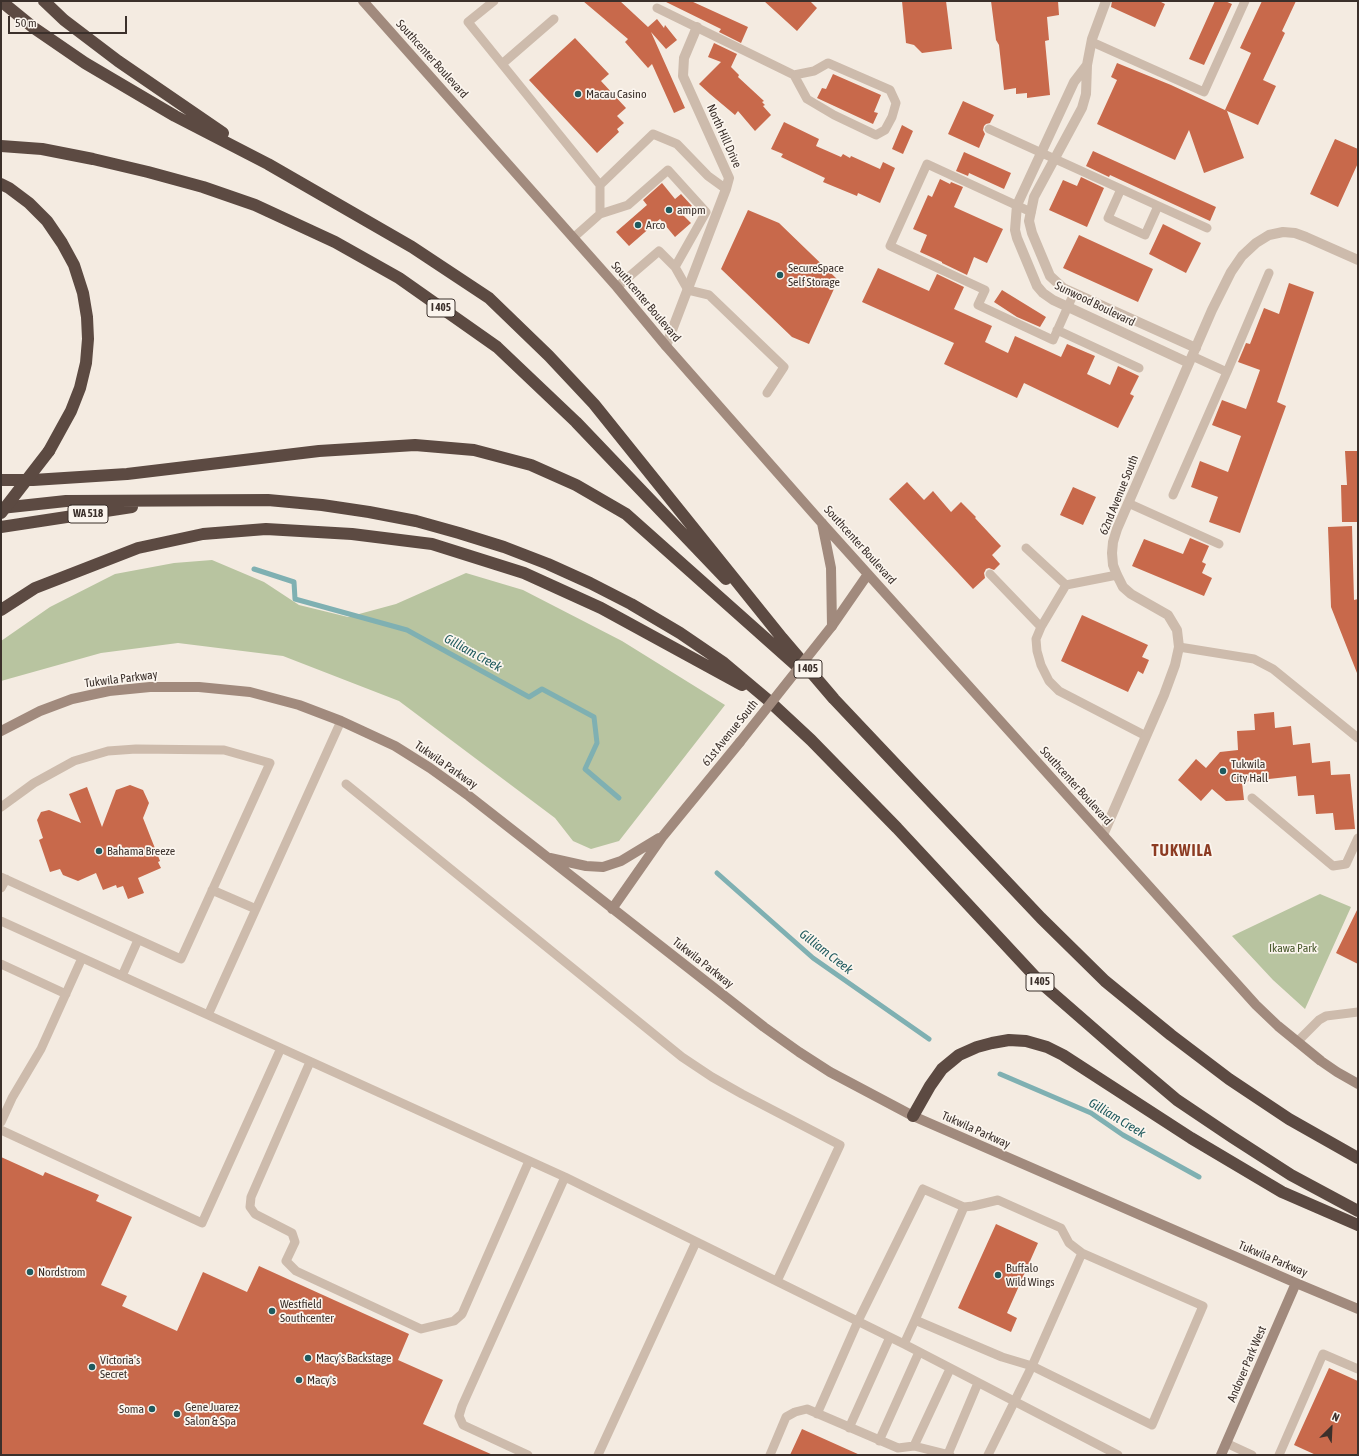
<!DOCTYPE html>
<style>
body{margin:0}
#map{position:relative;width:1359px;height:1456px;overflow:hidden;background:#f4ebe1;font-family:"Asap Condensed",sans-serif}
canvas{display:block}
.frame{position:absolute;inset:0;border:2px solid #3b302b;pointer-events:none}
.north{position:absolute;left:1311px;top:1408px;width:40px;height:40px;-webkit-text-stroke:3px #fbf5ee;paint-order:stroke;rotate:24deg;font-size:11px;font-weight:700;line-height:16px;text-align:center;color:#3b302b}
.north::after{content:'';display:block;margin:auto;width:14px;height:18px;background:#3b302b;clip-path:polygon(50% 0,100% 100%,50% 72%,0 100%)}
.scale{position:absolute;left:8px;top:16px;width:119px;height:18px;box-sizing:border-box;border:2px solid #3b302b;border-top:0;padding-left:5px;font-size:12px;line-height:14px;white-space:nowrap;color:#3b302b;-webkit-text-stroke:3px #fbf5ee;paint-order:stroke}
</style>
<div id="map">
<canvas width="1359" height="1456"></canvas>
<div class="frame"></div>
<div class="north">N</div>
<div class="scale">50 m</div>
</div>
<script>
const g = document.querySelector('canvas').getContext('2d');
g.lineJoin = 'round';
function fillPath(path, color) {
  g.fillStyle = color;
  g.fill(path, 'evenodd');
}
function shape(rows) {
  const path = new Path2D();
  for (const r of rows) {
    path.moveTo(r[0], r[1]);
    for (let i = 2; i < r.length; i += 2) path.lineTo(r[i], r[i + 1]);
  }
  return path;
}
function stroke(path, color, width, dash) {
  g.strokeStyle = color;
  g.lineWidth = width;
  g.lineCap = dash ? 'butt' : 'round';
  g.setLineDash(dash || []);
  g.stroke(path);
}
function write(font, color, halo, rows, align = 'center') {
  g.font = font + ' "Asap Condensed",sans-serif';
  g.lineWidth = 3.5;
  g.setLineDash([]);
  g.textBaseline = 'middle';
  g.strokeStyle = halo;
  g.fillStyle = color;
  for (const [text, x, y, turn = 0] of rows) {
    g.save();
    g.translate(x, y);
    g.rotate((+turn || 0) * Math.PI / 180);
    g.textAlign = isNaN(turn) ? turn : align;
    if (halo) g.strokeText(text, 0, 0);
    g.fillText(text, 0, 0);
    g.restore();
  }
}
fillPath(shape([
 [212,560,264,582,299,605,348,617,396,604,466,573,523,590,622,641,725,705,619,841,591,849,573,841,555,818,399,701,283,656,178,643,101,653,1,681,1,641,50,607,115,574,174,563],
 [1320,894,1351,907,1305,1009,1273,980,1232,936]
]), '#b8c4a0');
stroke(shape([
 [254,569,294,582,295,599,407,630,529,697,542,689,594,717,597,743,585,769,619,798],
 [717,873,813,958,929,1039],
 [1000,1074,1091,1113,1123,1135,1199,1177]
]), '#7fb0b2', 5);
fillPath(shape([
 [583,1,620,1,648,27,657,19,664,28,665,25,677,40,666,49,651,32,685,108,674,113,652,64,648,68,625,42,628,39],
 [664,1,691,1,748,27,741,43,719,32,721,29],
 [764,1,810,1,817,8,797,31],
 [902,1,946,1,952,49,922,53,914,45,906,43],
 [991,1,1058,1,1059,15,1047,17,1049,40,1045,41,1050,95,1027,98,1027,93,1016,94,1016,88,1004,90,999,45,996,40],
 [1112,1,1159,1,1165,4,1155,27,1111,7],
 [1215,1,1225,1,1232,4,1204,65,1189,59],
 [1262,1,1296,1,1282,31,1285,33,1263,80,1276,86,1258,125,1225,110,1251,53,1240,48],
 [575,38,609,74,601,81,626,108,617,116,624,123,617,129,619,132,597,153,529,80],
 [714,43,737,54,731,67,739,75,738,77,764,101,762,102,765,105,763,106,771,115,755,131,738,111,735,115,710,94,699,84,721,62,708,57],
 [1117,63,1171,85,1227,111,1244,158,1204,173,1189,130,1175,160,1097,124,1117,80,1111,77],
 [833,74,881,95,874,112,878,113,873,124,817,98,822,88,826,89],
 [963,101,994,115,990,123,986,124,984,126,983,130,985,134,979,148,948,134],
 [784,122,819,139,816,146,841,157,843,154,850,158,851,156,880,169,883,162,895,168,880,203,858,193,857,196,823,182,825,178,781,157,783,154,771,149],
 [902,125,913,131,903,154,892,149],
 [1335,139,1358,149,1358,163,1338,207,1310,194],
 [1093,151,1216,207,1210,221,1110,175,1109,177,1086,166],
 [964,152,1011,173,1004,189,969,173,968,176,956,171],
 [1081,177,1104,188,1087,227,1049,210,1063,180,1077,186],
 [940,179,950,184,951,182,963,187,954,207,1003,229,987,263,974,257,967,275,942,263,942,262,920,252,927,235,913,229,928,195,932,197],
 [662,183,675,199,681,194,692,206,682,214,691,223,675,237,660,219,629,246,616,232,647,205,643,200],
 [748,210,779,223,838,280,809,344,792,337,721,269],
 [1163,224,1201,243,1186,273,1149,254],
 [1079,235,1153,269,1138,302,1063,268],
 [878,268,929,291,937,274,964,287,954,309,992,326,985,342,1008,353,1015,336,1061,357,1067,344,1095,356,1087,374,1110,385,1118,366,1139,376,1130,394,1134,396,1118,428,1024,383,1017,398,944,364,954,343,862,302],
 [1289,283,1314,292,1277,402,1286,406,1240,533,1209,522,1218,497,1191,487,1200,461,1228,472,1241,436,1212,425,1222,400,1246,409,1260,370,1238,362,1246,343,1250,344,1264,308,1279,314],
 [1002,290,1046,317,1040,327,1017,317,994,302],
 [1345,451,1358,451,1358,522,1342,522,1341,485,1347,485],
 [907,482,924,500,933,491,951,512,961,502,976,517,975,518,1001,546,992,555,1000,564,994,570,989,568,986,569,984,573,985,578,973,589,889,499],
 [1073,487,1096,497,1083,525,1060,515],
 [1352,526,1354,600,1358,599,1357,673,1331,607,1328,527],
 [1190,538,1209,546,1202,562,1206,564,1202,573,1212,578,1204,596,1132,566,1144,539,1183,554],
 [1082,615,1148,645,1142,657,1149,660,1143,674,1138,671,1128,692,1061,661],
 [1274,712,1275,728,1291,726,1293,745,1310,743,1312,763,1330,761,1331,775,1350,774,1355,829,1335,830,1333,813,1316,814,1314,795,1298,796,1296,776,1242,782,1244,800,1226,801,1212,789,1201,801,1178,780,1196,759,1206,768,1220,752,1238,750,1237,731,1255,730,1254,714],
 [130,785,143,790,149,803,143,818,160,861,158,862,161,868,138,878,144,893,128,899,123,886,117,888,116,885,103,890,96,873,78,881,63,875,60,869,50,872,39,840,43,838,37,820,41,812,49,810,81,823,69,794,87,787,102,827,116,790],
 [1358,908,1358,964,1336,953],
 [1,1157,43,1176,45,1172,99,1195,96,1201,132,1217,101,1285,127,1296,122,1306,177,1331,203,1272,247,1292,259,1266,409,1334,398,1360,443,1380,423,1424,493,1455,1,1455],
 [996,1224,1038,1243,1007,1313,1017,1318,1011,1332,958,1308],
 [1329,1368,1358,1381,1358,1455,1316,1455,1294,1445],
 [802,1429,860,1455,790,1455]
]), '#c8694b');
stroke(shape([
 [494,1,468,22,600,185,653,134,677,144,708,176,726,189],
 [657,8,794,75,807,99,834,115,876,135,885,130,892,117,896,103,890,90,828,63,814,71,794,75],
 [1092,42,1204,92,1245,1],
 [502,64,554,19],
 [989,129,1207,228],
 [1121,189,1108,218,1145,235,1158,206],
 [1031,212,927,164,890,246,985,290,978,305,1053,340,1074,293],
 [600,214,628,205,668,170,706,212,675,267,688,290,709,295,784,367,767,393],
 [573,238,600,214,600,185],
 [617,287,659,251,675,267],
 [1057,330,1139,368],
 [1192,356,1227,372,1269,273],
 [1173,495,1227,372],
 [1128,503,1219,544],
 [1026,548,1066,585],
 [990,574,1041,627],
 [1117,575,1066,585,1041,627,1036,639,1037,651,1041,665,1049,681,1059,691,1146,736],
 [1179,647,1254,659,1273,669,1358,738],
 [346,784,682,1057,712,1077,742,1094,840,1145,777,1281],
 [1252,798,1333,866,1346,864,1358,838],
 [1,807,34,783,74,761,108,751,136,749,224,750,270,763,181,959,1,877],
 [1,888,6,879],
 [212,890,256,909],
 [1,921,565,1177,904,1344,1118,1455],
 [1,964,66,994],
 [122,976,138,940],
 [208,1015,341,721],
 [1297,1042,1319,1020,1326,1016,1358,1012],
 [310,1062,251,1197,250,1207,255,1214,292,1233,295,1242,286,1261,296,1271,421,1329,454,1321,462,1314,529,1161],
 [1,1122,12,1098,41,1049,82,958],
 [1,1130,202,1223,281,1048],
 [915,1320,1002,1357,1032,1366,1082,1253],
 [904,1344,915,1320,964,1207],
 [817,1414,858,1321,923,1189,964,1207,973,1206,998,1200,1061,1228,1069,1243,1082,1253,1203,1306,1152,1425,1032,1366,988,1455],
 [849,1428,890,1337],
 [879,1441,919,1352],
 [1226,1443,1252,1455],
 [914,1446,950,1369],
 [948,1454,978,1383],
 [528,1455,463,1425,459,1416,462,1406,565,1177],
 [598,1455,696,1242],
 [770,1455,786,1417,795,1412,807,1409,898,1448,914,1446,950,1455],
 [1279,1455,1323,1354,1358,1369]
]), '#cdbbac', 9);
stroke(shape([
 [1087,65,1092,39,1106,1],
 [666,346,726,189,729,178,683,76,684,58,697,27],
 [1189,363,1053,300,1043,293,1037,286,1017,238,1015,230,1017,205,1074,82,1087,65,1086,94,1082,108,1034,197,1029,221,1032,233,1050,276,1063,288,1196,348],
 [1103,835,1164,695,1175,665,1179,647,1177,630,1168,615,1131,594,1123,587,1117,575,1113,565,1112,553,1113,542,1117,529,1212,310,1231,272,1242,256,1256,243,1269,235,1283,232,1295,233,1306,237,1358,260]
]), '#cdbbac', 10);
stroke(shape([
 [363,1,617,287,666,346,821,522,1256,1005,1278,1026,1321,1061,1337,1072,1358,1084],
 [822,523,831,568,832,626],
 [832,626,868,574],
 [1,731,40,711,72,699,109,691,150,687,199,687,250,692,299,705,341,721,395,746,430,768,469,796,764,1027,799,1052,830,1072,913,1116,1296,1283,1358,1309],
 [550,858,586,866,603,867,621,861,659,838],
 [612,909,663,836,740,742],
 [1221,1455,1296,1283]
]), '#a18a7d', 10);
stroke(shape([
 [1,1,34,28,85,63,175,116,268,164,412,247,489,298,549,356,594,404,782,638,834,699,1041,918,1105,981,1171,1035,1229,1079,1289,1119,1358,1158],
 [44,1,64,20,118,61,223,133],
 [1,146,42,149,93,159,148,172,203,187,255,205,335,242,399,278,497,347,576,422,726,579],
 [1,184,9,188,29,203,47,221,62,243,74,265,83,293,87,317,88,339,86,363,80,388,71,411,49,451],
 [1,480,33,480,127,474,319,451,415,445,474,450,531,465,576,485,626,514,799,668],
 [1,508,66,501,268,500,322,505,369,512,416,521,459,533,504,547,548,564,590,583,631,604,680,633,724,663,768,700,811,740,897,828,1041,983,1119,1051,1177,1100,1232,1137,1291,1175,1358,1211],
 [1,527,132,507],
 [1,610,35,588,138,548,203,534,266,529,352,534,432,544,524,573,601,608,742,685],
 [913,1116,930,1086,942,1069,959,1055,977,1047,992,1043,1009,1040,1026,1041,1047,1047,1063,1055,1191,1138,1282,1192,1358,1225]
]), '#5c4a42', 12);
stroke(shape([
 [740,742,832,626]
]), '#a18a7d', 10);
stroke(shape([
 [1,513,49,451]
]), '#5c4a42', 12);
for (const [x, y, r, color] of [
 [578,94,4,"#1f5a5e"],
 [669,210,4,"#1f5a5e"],
 [638,225,4,"#1f5a5e"],
 [780,275,4,"#1f5a5e"],
 [1223,771,4,"#1f5a5e"],
 [99,851,4,"#1f5a5e"],
 [30,1272,4,"#1f5a5e"],
 [998,1275,4,"#1f5a5e"],
 [272,1311,4,"#1f5a5e"],
 [308,1358,4,"#1f5a5e"],
 [92,1367,4,"#1f5a5e"],
 [299,1380,4,"#1f5a5e"],
 [152,1409,4,"#1f5a5e"],
 [177,1414,4,"#1f5a5e"]
]) {
  const dot = new Path2D();
  dot.arc(x, y, r, 0, 2 * Math.PI);
  g.fillStyle = color;
  g.fill(dot);
  stroke(dot, '#fbf5ee', 1.5);
}
for (const [x, y, w] of [
 [441,308,28],
 [88,514,40],
 [808,669,28],
 [1040,982,28]
]) {
  const box = new Path2D();
  box.roundRect(x - w / 2, y - 9, w, 18, 3);
  g.fillStyle = '#fbf5ee';
  g.fill(box);
  stroke(box, '#3b302b', 1);
}
write('bold 11px', '#3b302b', null, [
 ["I 405",441,308],
 ["WA 518",88,514],
 ["I 405",808,669],
 ["I 405",1040,982]
]);
write('12px', '#3b302b', '#fbf5ee', [
 ["Southcenter Boulevard",432,59,48],
 ["North Hill Drive",724,136,66],
 ["Southcenter Boulevard",646,302,50],
 ["Sunwood Boulevard",1095,304,26],
 ["62nd Avenue South",1119,495,-68],
 ["Southcenter Boulevard",860,545,48],
 ["Tukwila Parkway",121,679,-7],
 ["61st Avenue South",730,733,-51],
 ["Tukwila Parkway",446,765,35],
 ["Southcenter Boulevard",1076,786,48],
 ["Tukwila Parkway",703,963,38],
 ["Tukwila Parkway",976,1130,24],
 ["Tukwila Parkway",1273,1259,23],
 ["Andover Park West",1247,1364,-67]
]);
write('12px', '#3b302b', '#fbf5ee', [
 ["Macau Casino",586,94],
 ["ampm",677,210],
 ["Arco",646,225],
 ["SecureSpace",788,268],
 ["Self Storage",788,282],
 ["Tukwila",1231,764],
 ["City Hall",1231,778],
 ["Bahama Breeze",107,851],
 ["Buffalo",1006,1268],
 ["Wild Wings",1006,1282],
 ["Nordstrom",38,1272],
 ["Westfield",280,1304],
 ["Southcenter",280,1318],
 ["Macy's Backstage",316,1358],
 ["Victoria's",100,1360],
 ["Secret",100,1374],
 ["Macy's",307,1380],
 ["Gene Juarez",185,1407],
 ["Salon & Spa",185,1421],
 ["Soma",144,1409,"right"]
], 'left');
write('12px', '#4a5a2e', '#fbf5ee', [
 ["Ikawa Park",1293,948]
]);
write('italic 13px', '#1f5a5e', '#fbf5ee', [
 ["Gilliam Creek",473,653,29],
 ["Gilliam Creek",826,952,38],
 ["Gilliam Creek",1117,1118,31]
]);
g.letterSpacing = '1px';
write('bold 16px', '#8c3b22', '#fbf5ee', [
 ["TUKWILA",1182,851]
]);
g.letterSpacing = '0px';
</script>
